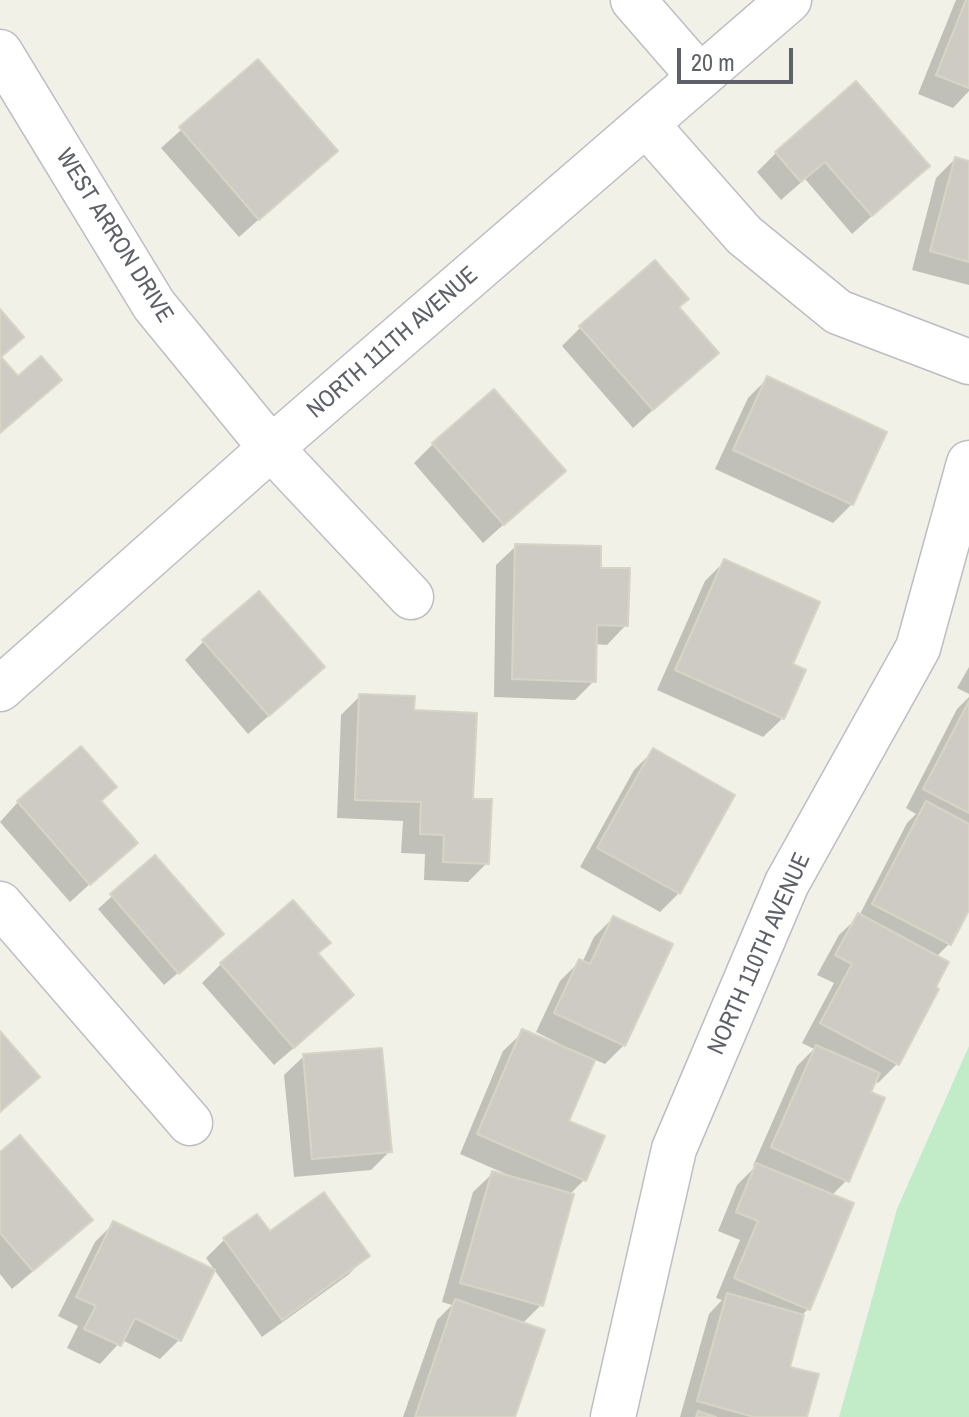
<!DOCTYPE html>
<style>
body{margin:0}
#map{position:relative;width:969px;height:1417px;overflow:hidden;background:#f2f1e7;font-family:"Archivo Narrow",sans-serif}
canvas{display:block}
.scale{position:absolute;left:677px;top:48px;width:116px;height:36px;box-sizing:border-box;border:4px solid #5e6169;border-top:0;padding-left:10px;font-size:24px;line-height:28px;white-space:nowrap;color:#5e6169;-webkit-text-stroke:6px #fff;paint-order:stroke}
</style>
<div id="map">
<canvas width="969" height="1417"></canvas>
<div class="scale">20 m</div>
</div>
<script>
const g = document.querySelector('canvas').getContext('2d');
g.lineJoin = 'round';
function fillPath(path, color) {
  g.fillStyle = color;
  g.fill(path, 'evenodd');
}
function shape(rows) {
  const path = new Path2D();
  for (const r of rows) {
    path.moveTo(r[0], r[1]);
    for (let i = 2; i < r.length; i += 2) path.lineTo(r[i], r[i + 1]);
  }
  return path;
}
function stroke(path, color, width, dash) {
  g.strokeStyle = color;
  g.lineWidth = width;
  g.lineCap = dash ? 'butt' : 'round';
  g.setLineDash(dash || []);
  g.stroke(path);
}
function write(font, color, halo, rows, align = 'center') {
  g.font = font + ' "Archivo Narrow",sans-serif';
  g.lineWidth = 8;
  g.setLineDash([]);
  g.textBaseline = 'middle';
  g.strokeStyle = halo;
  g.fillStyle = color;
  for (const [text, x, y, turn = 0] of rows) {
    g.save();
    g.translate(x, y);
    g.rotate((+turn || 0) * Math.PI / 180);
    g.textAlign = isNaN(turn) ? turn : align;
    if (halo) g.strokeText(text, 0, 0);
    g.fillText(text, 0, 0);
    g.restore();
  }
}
fillPath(shape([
 [969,1046,969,1417,839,1417,897,1209]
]), '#c2ebc8');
fillPath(shape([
 [956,0,969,0,969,91,953,108,918,94],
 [258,61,336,151,239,237,161,148],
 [776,153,927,166,852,234,805,179,781,200,757,172],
 [955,159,969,163,969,285,912,270,936,178],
 [677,308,716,353,633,428,562,346,581,327],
 [767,379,852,504,833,523,715,469,748,398],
 [433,444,563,471,483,543,414,463],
 [516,546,599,570,626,625,607,645,595,644,594,681,575,700,494,697,496,565],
 [724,562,790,665,783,718,763,737,657,690,705,581],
 [204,641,303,686,248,734,185,660],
 [969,667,969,694,957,688],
 [360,696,412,712,471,801,487,863,468,882,424,880,425,854,401,853,403,821,337,818,341,715],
 [969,697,969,905,949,944,936,957,897,1064,878,1083,874,1081,847,1180,831,1196,808,1309,802,1315,787,1368,805,1417,680,1417,709,1314,722,1300,716,1298,740,1240,718,1231,737,1185,755,1167,753,1166,797,1066,814,1049,802,1043,834,983,817,975,839,935,859,916,907,823,916,814,906,808,957,709],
 [653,751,679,893,660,912,580,867,634,770],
 [18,802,99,802,135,843,70,902,0,822],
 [155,857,208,947,164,985,98,909],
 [613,918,624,1045,605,1064,593,1059,567,1122,602,1137,584,1180,569,1195,541,1305,522,1324,513,1417,403,1417,437,1320,452,1305,442,1302,473,1192,493,1173,506,1177,506,1174,460,1154,503,1051,523,1032,557,1046,558,1043,536,1032,560,981,579,962,582,963,594,937],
 [316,954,333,1014,274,1065,202,983,221,964],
 [304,1056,390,1151,371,1170,294,1177,284,1075],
 [0,1155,71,1239,12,1289,0,1274],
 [114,1223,179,1340,160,1359,122,1340,100,1364,67,1348,78,1326,58,1316,95,1242],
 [269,1234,367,1256,348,1275,262,1337,206,1258,225,1239]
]), '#0003');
const building = shape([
 [966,0,969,0,969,88,936,75,966,0],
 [258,59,338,151,259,220,179,127,258,59],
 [856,81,930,166,872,216,825,162,801,182,775,152,856,81],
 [955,157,969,161,969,262,930,251,955,157],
 [655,260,689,299,679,307,719,353,653,410,579,326,655,260],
 [0,309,24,337,1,357,18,376,41,356,62,380,0,433,0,309],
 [767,376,887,432,853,505,733,450,767,376],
 [494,389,566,471,504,525,432,443,494,389],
 [515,544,601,546,601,568,630,568,628,626,597,625,596,682,512,679,515,544],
 [724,559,820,602,793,664,806,670,784,719,675,670,724,559],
 [259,591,325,667,269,716,202,640,259,591],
 [359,694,415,696,414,710,477,713,473,799,492,799,489,864,443,862,444,835,420,834,421,802,355,800,359,694],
 [969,701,969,813,923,789,969,701],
 [81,746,117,787,101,801,138,843,90,885,17,801,81,746],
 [653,748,735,795,680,894,597,848,653,748],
 [926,801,969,824,969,910,951,945,872,904,926,801],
 [155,855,224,934,179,974,110,894,155,855],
 [293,900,331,943,318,953,354,995,294,1048,220,963,293,900],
 [858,913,949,962,936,987,939,989,899,1065,820,1023,852,964,835,955,858,913],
 [613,916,673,944,625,1046,554,1013,579,959,590,964,613,916],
 [522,1029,595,1060,569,1121,605,1136,586,1181,477,1134,522,1029],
 [0,1031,40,1077,0,1112,0,1031],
 [816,1045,880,1073,871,1092,885,1098,849,1182,771,1147,816,1045],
 [382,1048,392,1152,312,1159,303,1054,382,1048],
 [20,1135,93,1220,33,1271,0,1233,0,1152,20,1135],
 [756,1163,854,1203,810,1310,734,1278,758,1221,736,1212,756,1163],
 [492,1171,574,1194,543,1306,460,1283,492,1171],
 [324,1192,370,1256,282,1320,223,1238,257,1214,270,1231,324,1192],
 [113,1221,215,1270,181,1341,135,1318,121,1346,84,1329,96,1306,76,1297,113,1221],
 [727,1293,804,1315,790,1367,819,1374,807,1417,754,1417,697,1401,727,1293],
 [455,1299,545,1330,515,1417,415,1417,455,1299],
 [698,1411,716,1417,696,1417,698,1411]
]);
fillPath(building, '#cdcbc4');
stroke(building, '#d7d4c5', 2);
const minor = shape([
 [633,0,700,77],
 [0,52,154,305,271,448,411,597],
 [647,125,744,235,838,312,969,362],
 [0,689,271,448,789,0],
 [0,904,190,1123],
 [613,1417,674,1149,787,883,918,648,969,463]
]);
stroke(minor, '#bcbec3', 47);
stroke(minor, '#fff', 44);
write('24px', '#5e6169', '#fff', [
 ["WEST ARRON DRIVE",114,236,58],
 ["NORTH 111TH AVENUE",393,343,-41],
 ["NORTH 110TH AVENUE",760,954,-66]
]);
</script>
